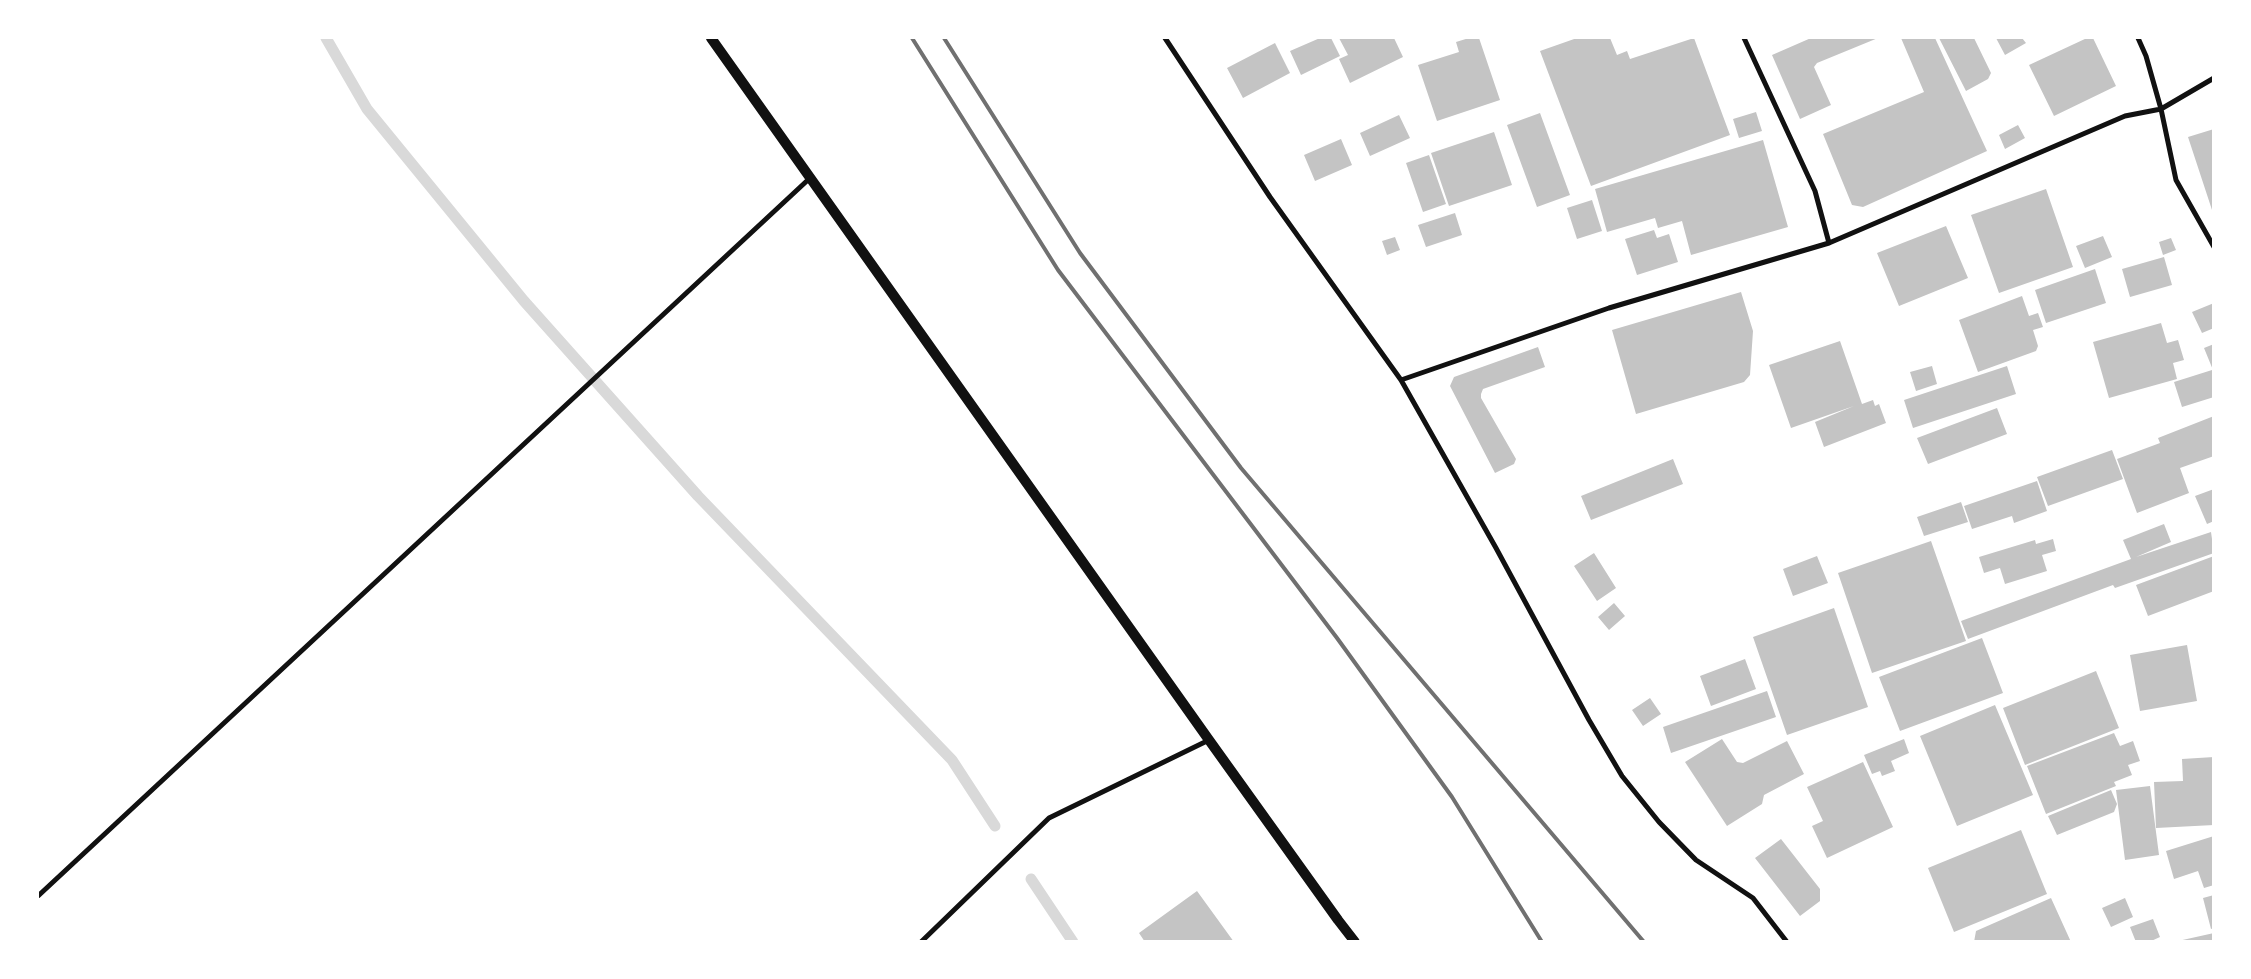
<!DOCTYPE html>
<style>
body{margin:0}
#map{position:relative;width:2251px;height:979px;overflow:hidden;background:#fff;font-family:Lato,sans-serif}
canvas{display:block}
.frame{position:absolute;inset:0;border:39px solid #fff;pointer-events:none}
</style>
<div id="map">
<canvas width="2251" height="979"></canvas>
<div class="frame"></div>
</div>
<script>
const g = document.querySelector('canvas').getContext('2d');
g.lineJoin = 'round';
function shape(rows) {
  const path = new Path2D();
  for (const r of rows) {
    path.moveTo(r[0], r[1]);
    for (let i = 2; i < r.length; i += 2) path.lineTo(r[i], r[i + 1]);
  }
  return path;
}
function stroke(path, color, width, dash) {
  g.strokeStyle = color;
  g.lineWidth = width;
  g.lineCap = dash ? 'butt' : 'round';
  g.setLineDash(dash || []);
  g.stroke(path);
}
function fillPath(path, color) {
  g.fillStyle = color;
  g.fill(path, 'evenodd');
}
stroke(shape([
 [326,38,367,109,524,301,698,496,952,760,995,826],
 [1031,879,1073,942]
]), '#d9d9d9', 11);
fillPath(shape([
 [1320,38,1331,38,1340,56,1301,75,1290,51],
 [1339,38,1394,38,1403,57,1350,83,1339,59,1348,55],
 [1469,38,1479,38,1500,100,1437,121,1418,65,1459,52,1456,42],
 [1577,38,1610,38,1617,55,1627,51,1630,59,1694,38,1730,135,1591,186,1540,51],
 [1811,38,1878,38,1817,63,1814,67,1831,105,1800,119,1772,55],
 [1901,38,1935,38,1987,151,1863,207,1852,205,1823,134,1924,92],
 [1939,38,1974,38,1991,73,1988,79,1966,91],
 [1996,38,2022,38,2026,43,2005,55],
 [2087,38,2093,38,2116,86,2054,116,2029,65],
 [1275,43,1290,73,1243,98,1227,68],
 [1756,112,1762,131,1739,138,1733,119],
 [1540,113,1570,195,1537,207,1507,125],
 [1399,115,1410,138,1370,156,1360,133],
 [2018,125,2025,138,2005,149,1999,135],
 [2214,129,2214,213,2213,213,2188,137],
 [1494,132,1512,185,1449,206,1431,153],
 [1341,139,1352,165,1315,181,1304,155],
 [1763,140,1788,227,1691,255,1682,221,1658,228,1655,218,1607,232,1595,189],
 [1429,155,1446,204,1423,212,1406,163],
 [2046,189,2073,267,1999,293,1971,215],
 [1592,200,1602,231,1577,239,1567,208],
 [1455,213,1462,235,1426,247,1418,225],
 [1946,226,1968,278,1899,306,1877,253],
 [1654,230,1657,238,1669,234,1678,262,1637,275,1625,239],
 [2103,236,2112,257,2085,268,2076,246],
 [1395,237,1400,250,1387,255,1382,241],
 [2171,238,2176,250,2163,255,2159,242],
 [2164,257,2172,285,2130,297,2122,269],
 [2095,269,2106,303,2046,323,2035,290],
 [1741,292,1753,331,1750,375,1744,382,1636,414,1612,330],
 [2022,296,2029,316,2038,313,2043,327,2033,330,2038,346,2036,351,1978,372,1959,320],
 [2214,303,2214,328,2202,333,2192,312],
 [2161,323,2167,343,2178,340,2184,360,2173,363,2177,379,2109,398,2093,342],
 [1840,341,1862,404,1873,400,1875,406,1879,404,1886,423,1824,447,1815,422,1854,406,1791,428,1769,365],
 [2214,344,2214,370,2213,370,2204,348],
 [1538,347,1545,367,1483,389,1481,394,1481,398,1516,459,1514,464,1495,473,1450,386,1454,377],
 [1932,366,1937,384,1916,391,1910,372],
 [2007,366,2016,394,1913,428,1904,400],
 [2212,370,2214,397,2182,407,2174,382],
 [1997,408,2007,434,1928,464,1917,438],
 [2214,416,2214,456,2180,468,2189,493,2137,513,2117,459,2160,443,2158,438],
 [2112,450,2123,479,2048,506,2037,477],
 [1673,459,1683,484,1591,520,1581,496],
 [2037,481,2047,511,2014,523,2012,516,1972,529,1964,506],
 [2214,489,2214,521,2207,524,2195,496],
 [1961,502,1968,522,1924,536,1917,517],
 [2164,524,2171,542,2136,557,2211,532,2214,553,2115,588,2113,585,1968,639,1961,621,2131,559,2123,540],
 [2053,539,2056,551,2042,555,2047,571,2005,584,2000,568,1984,573,1979,557,2035,540,2036,544],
 [1931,541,1966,641,1872,673,1838,573],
 [1594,553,1616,588,1597,601,1574,566],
 [1817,556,1828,583,1793,596,1783,569],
 [2214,556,2214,591,2148,616,2136,585],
 [1614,603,1625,616,1609,630,1598,617],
 [1834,608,1868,707,1787,735,1753,637],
 [1982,638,2003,693,1900,731,1879,677],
 [2187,645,2197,701,2140,711,2130,655],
 [1745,659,1756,689,1711,706,1700,676],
 [2096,671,2119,728,2025,765,2003,708],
 [1767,691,1776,717,1671,753,1663,727],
 [1650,698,1661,714,1643,726,1632,710],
 [1995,705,2033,795,1957,826,1920,736],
 [2114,733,2120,746,2133,741,2140,761,2128,765,2132,775,2114,782,2116,786,2046,814,2027,766],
 [1722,739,1737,762,1743,763,1787,741,1804,774,1764,795,1762,804,1727,826,1685,762],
 [1904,739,1909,753,1891,761,1895,771,1882,776,1880,771,1872,774,1864,755],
 [2214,757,2214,825,2156,828,2154,782,2183,781,2182,759],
 [1863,762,1893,827,1827,858,1812,826,1823,821,1807,787],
 [2150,786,2159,855,2125,860,2116,790],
 [2111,790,2117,804,2114,812,2057,835,2048,816],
 [2021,830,2047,894,1954,932,1928,868],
 [2214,836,2214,885,2204,888,2198,871,2174,879,2166,851],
 [1781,839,1820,889,1820,901,1800,916,1755,858],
 [1197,891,1234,942,1145,942,1139,933],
 [2214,895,2214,928,2211,929,2203,898],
 [2051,898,2071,942,1974,942,1976,931],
 [2125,898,2133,917,2111,927,2102,908],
 [2153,919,2160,937,2149,942,2136,942,2130,927],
 [2214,933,2214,942,2178,942,2178,941]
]), '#c4c4c4');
stroke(shape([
 [1165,38,1270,197,1401,380,1496,548,1589,720,1622,776,1659,822,1696,860,1753,898,1787,942],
 [1744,38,1815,191,1829,243],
 [2138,38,2146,56,2161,109,2176,180,2214,247],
 [1401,380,1609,308,1829,243,2125,116,2161,109,2214,78],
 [38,896,810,178],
 [921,942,1049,818,1209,740]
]), '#111', 5);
stroke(shape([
 [711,38,1209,740,1338,920,1355,942]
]), '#111', 10);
stroke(shape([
 [912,38,1058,270,1337,638,1452,797,1542,942],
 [944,38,1080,253,1241,468,1644,942]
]), '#707070', 4);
</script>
